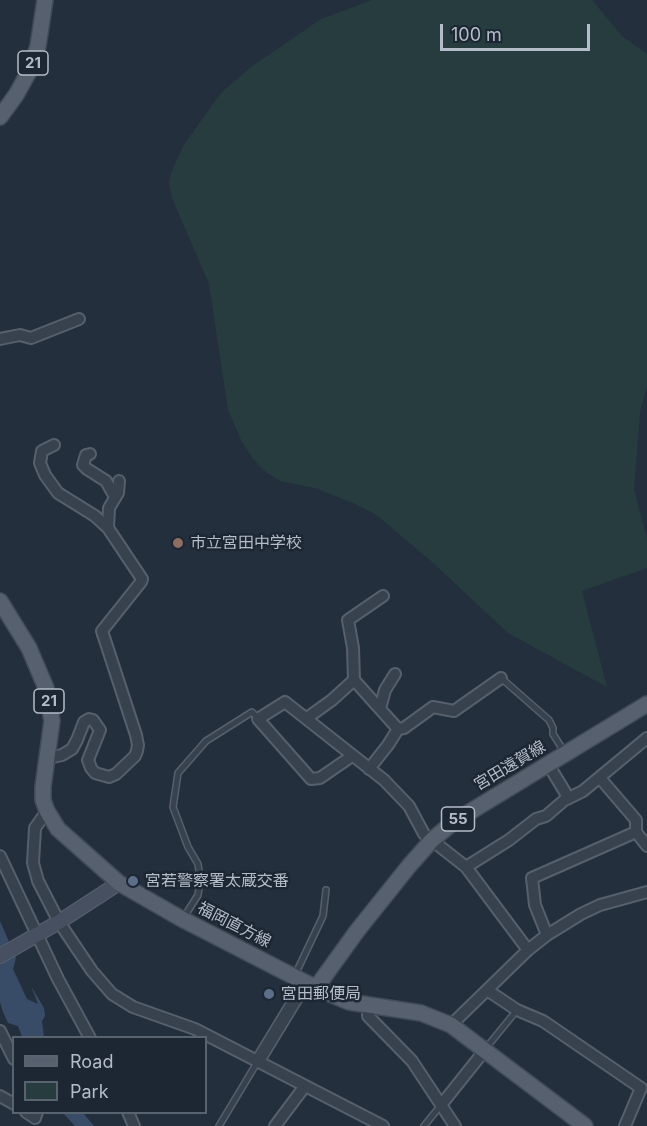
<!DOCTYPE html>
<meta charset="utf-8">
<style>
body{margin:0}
#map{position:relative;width:647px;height:1126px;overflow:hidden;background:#242f3e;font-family:Inter,sans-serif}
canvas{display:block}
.legend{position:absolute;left:12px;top:1036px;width:195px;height:78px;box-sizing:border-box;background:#1d2633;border:2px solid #59626f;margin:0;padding:8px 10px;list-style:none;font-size:18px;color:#b4bcc9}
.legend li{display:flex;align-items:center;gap:12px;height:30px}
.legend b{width:30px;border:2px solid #59626f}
.scale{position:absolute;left:440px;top:24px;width:150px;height:27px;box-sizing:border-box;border:3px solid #b4bcc9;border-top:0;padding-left:8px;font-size:18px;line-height:21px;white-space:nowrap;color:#b4bcc9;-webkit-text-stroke:4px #1d2633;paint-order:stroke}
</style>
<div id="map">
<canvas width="647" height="1126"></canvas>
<ul class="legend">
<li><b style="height:8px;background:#56606e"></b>Road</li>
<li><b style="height:16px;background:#263c3f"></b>Park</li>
</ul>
<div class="scale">100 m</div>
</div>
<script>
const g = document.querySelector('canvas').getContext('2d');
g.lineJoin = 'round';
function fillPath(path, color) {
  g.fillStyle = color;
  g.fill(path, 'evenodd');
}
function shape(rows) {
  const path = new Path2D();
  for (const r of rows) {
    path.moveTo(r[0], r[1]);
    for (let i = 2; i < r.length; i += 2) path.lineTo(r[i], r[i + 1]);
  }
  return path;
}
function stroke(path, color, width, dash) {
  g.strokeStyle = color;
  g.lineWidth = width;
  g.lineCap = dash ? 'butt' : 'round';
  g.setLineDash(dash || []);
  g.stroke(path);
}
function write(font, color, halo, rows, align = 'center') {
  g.font = font + ' Inter,"Noto Sans JP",sans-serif';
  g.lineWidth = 5;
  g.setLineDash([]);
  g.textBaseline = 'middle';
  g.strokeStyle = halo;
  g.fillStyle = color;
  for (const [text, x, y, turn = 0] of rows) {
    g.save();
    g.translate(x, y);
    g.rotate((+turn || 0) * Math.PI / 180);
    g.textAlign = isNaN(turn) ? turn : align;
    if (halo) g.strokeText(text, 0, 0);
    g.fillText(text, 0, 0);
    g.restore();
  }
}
fillPath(shape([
 [372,0,592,0,622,36,647,54,647,386,640,412,634,490,647,538,647,568,582,591,607,687,508,633,430,560,375,514,353,503,315,488,280,481,266,472,253,459,242,442,228,410,209,284,172,198,169,183,171,173,183,146,220,94,251,67,321,19]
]), '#263c3f');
fillPath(shape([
 [0,921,16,958,13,969,27,999,38,1004,31,986,44,1008,45,1016,42,1021,44,1037,22,1037,18,1026,8,1023,3,1012,0,1002],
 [63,1113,83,1113,94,1126,75,1126]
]), '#394c67');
const service = shape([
 [501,678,549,720,553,728,553,734,565,753],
 [184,917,198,895,200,879,198,864,188,847,173,807,178,773,206,741,252,712,258,718],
 [295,975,323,916,326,890],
 [486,1048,517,1010],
 [219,1126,258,1061],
 [424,1126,441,1105]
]);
const minor = shape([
 [0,339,20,335,31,338,79,319],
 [54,445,42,451,40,463,45,475,58,493,95,516,108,528],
 [90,454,86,455,83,465,87,469,106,481,115,497],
 [354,680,353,648,348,620,383,596],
 [380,709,385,690,395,674],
 [307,718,332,700,354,680,398,729,388,745,369,769],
 [398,729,404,728,433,707,454,711,501,678],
 [352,756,320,778,311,779,258,719,285,702,384,780,409,806,424,834,466,867,528,950],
 [48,758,62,755,72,749,77,740,84,722,89,719,93,720,100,730,88,760,91,768,95,773,109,777,116,774,135,756,137,751,138,745,136,735,102,631,141,582,142,579,108,528,109,508,118,493,119,481],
 [600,778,636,820,636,832],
 [567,799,583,791,647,738],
 [47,811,35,828,33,863,38,881,59,922,92,971,112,994,133,1007,195,1029,383,1126],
 [0,856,58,979,90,1038],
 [466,867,509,840,536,819,546,816,568,797,548,764],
 [547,935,535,905,532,878,636,832,647,846],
 [487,990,517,1010,543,1021,641,1088,625,1126],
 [368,1006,368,1016,412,1061,455,1126],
 [451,1025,528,950,547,935,581,914,600,905,647,892],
 [0,1031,14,1059],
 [0,1096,14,1104],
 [441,1105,485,1050],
 [26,1112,35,1118,37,1112],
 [128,1112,134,1126],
 [275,1126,305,1086]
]);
const tertiary = shape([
 [258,1061,306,982]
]);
const secondary = shape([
 [0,956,59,922,119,883]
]);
const primary = shape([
 [0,117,16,95,31,68,38,46,45,0],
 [0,601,29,648,46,688,52,721,43,787,43,800,47,811,58,829,119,883,180,918,316,988,349,1002,421,1013,451,1025,585,1126],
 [316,988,357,931,409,866,432,840,455,821,647,704]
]);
stroke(service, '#565f6c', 8);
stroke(minor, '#565f6c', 14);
stroke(tertiary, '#565f6c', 15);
stroke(secondary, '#565f6c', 16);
stroke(primary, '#414a57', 18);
stroke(service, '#38414e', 5);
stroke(minor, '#38414e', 10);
stroke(tertiary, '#38414e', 12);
stroke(secondary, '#465061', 14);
stroke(primary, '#56606e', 15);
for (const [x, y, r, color] of [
 [178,543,6,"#8d6e63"],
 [133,881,6,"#5c6f8a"],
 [269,994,6,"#5c6f8a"]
]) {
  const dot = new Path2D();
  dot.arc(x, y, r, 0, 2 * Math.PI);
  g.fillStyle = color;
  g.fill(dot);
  stroke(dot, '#1d2633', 2);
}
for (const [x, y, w] of [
 [33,63,30],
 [49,701,30],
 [458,819,33]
]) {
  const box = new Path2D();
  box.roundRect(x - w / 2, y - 12, w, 24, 4.5);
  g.fillStyle = '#1d2633';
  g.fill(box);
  stroke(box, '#b4bcc9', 1.5);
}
write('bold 15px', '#b4bcc9', null, [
 ["21",33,63],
 ["21",49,701],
 ["55",458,819]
]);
write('16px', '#b4bcc9', '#1d2633', [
 ["市立宮田中学校",190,543],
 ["宮若警察署太蔵交番",145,881],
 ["宮田郵便局",281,994]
], 'left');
write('16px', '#b4bcc9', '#1d2633', [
 ["宮田遠賀線",510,766,-31],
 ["福岡直方線",234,925,27]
]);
</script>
